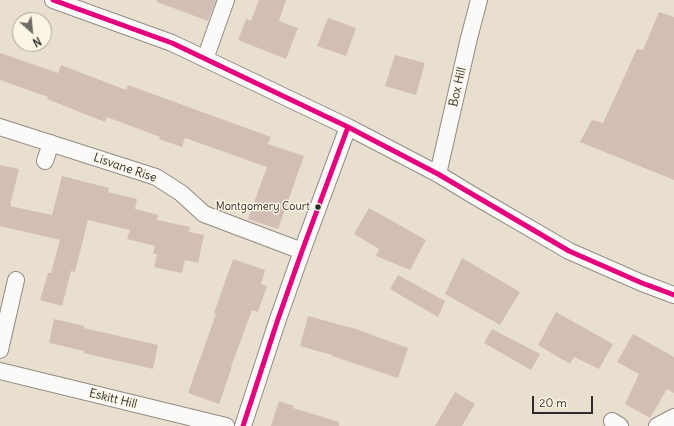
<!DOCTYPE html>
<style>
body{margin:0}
#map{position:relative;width:674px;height:426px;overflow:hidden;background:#e9dfcf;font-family:Delius,sans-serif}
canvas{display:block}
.north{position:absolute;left:12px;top:12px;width:40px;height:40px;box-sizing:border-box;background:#fcf5e5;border:1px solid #a8a49b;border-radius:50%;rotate:153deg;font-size:11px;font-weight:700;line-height:16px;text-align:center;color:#2b2b2b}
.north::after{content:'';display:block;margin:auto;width:14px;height:18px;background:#6e6a64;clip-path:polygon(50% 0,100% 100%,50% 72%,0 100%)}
.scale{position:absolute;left:532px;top:396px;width:61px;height:18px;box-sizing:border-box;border:2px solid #2b2b2b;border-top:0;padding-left:5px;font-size:12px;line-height:14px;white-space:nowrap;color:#2b2b2b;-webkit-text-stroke:3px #fcf5e5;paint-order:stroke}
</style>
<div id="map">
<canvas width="674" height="426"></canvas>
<div class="north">N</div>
<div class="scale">20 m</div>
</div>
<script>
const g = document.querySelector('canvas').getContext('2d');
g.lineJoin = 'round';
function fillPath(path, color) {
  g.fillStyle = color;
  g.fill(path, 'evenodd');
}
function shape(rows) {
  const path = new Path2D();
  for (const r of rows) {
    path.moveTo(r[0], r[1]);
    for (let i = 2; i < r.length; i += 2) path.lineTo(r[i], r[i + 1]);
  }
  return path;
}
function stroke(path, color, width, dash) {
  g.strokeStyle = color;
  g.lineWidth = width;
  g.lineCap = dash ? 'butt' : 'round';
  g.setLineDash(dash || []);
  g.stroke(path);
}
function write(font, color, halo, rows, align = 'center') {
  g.font = font + ' Delius,sans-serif';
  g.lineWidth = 3;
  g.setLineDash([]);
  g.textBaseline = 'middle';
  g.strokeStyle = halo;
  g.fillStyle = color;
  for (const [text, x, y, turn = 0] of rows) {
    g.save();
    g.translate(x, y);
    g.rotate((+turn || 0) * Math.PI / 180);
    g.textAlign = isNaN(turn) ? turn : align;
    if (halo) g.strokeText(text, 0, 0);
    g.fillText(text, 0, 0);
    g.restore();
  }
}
fillPath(shape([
 [157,0,216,0,208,21,157,2],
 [259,0,286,0,279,21,298,28,286,59,238,40,246,19,251,21],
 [659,12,674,17,674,180,580,142,592,120,603,123,637,49,643,50],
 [328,18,356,28,346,56,317,46],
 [0,53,58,73,61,65,126,90,128,85,271,137,268,144,304,156,278,229,248,219,267,167,185,138,182,147,159,139,160,137,107,117,105,122,47,99,48,97,0,80],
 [395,55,425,63,416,95,385,86],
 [0,165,19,169,10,206,52,215,62,176,109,188,108,192,137,199,135,209,158,215,157,220,190,227,189,232,204,235,198,263,185,260,182,273,154,267,157,254,153,254,155,246,127,239,130,230,88,220,75,272,71,271,62,306,40,300,48,273,51,273,60,240,0,226],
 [369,208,426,240,410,270,376,256,379,249,354,234],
 [462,258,520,292,500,325,445,294],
 [233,259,265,270,261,284,267,286,258,312,252,310,231,367,232,367,219,404,188,393,216,314,214,313],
 [398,275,445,301,438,317,390,289],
 [556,312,613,344,599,369,574,357,570,364,538,345],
 [308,316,356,329,408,348,398,378,332,356,332,355,300,346],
 [54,319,84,326,84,328,158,345,153,369,84,353,84,351,49,343],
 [492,329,540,354,531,370,484,343],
 [633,334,674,357,674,393,667,389,650,418,625,404,639,374,617,362],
 [455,392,475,404,462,426,435,426],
 [279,401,294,406,293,408,339,422,339,426,271,426]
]), '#d3beb5');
const street = shape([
 [53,0,172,43,348,127,438,174,476,197,569,251,642,283,674,295],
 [205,59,226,0],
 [0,127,156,177,181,193,204,214,302,251],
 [45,161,51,143],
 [438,174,469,38,479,0],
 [0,350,16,280],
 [0,371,226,426],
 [612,421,620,426],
 [243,426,277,322,302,251,348,127],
 [657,426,674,417]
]);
stroke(street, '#908b83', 18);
stroke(street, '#fcfaf8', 16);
stroke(shape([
 [53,0,172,43,348,127,438,174,569,251,642,283,674,295],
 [243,426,277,322,302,251,348,127]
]), '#e5007d', 5);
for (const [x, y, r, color] of [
 [318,207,3.5,"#2b2b2b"]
]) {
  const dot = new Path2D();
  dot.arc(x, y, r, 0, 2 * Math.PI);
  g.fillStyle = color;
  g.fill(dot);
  stroke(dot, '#fcf5e5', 1.5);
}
write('11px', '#2b2b2b', '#fcf5e5', [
 ["Montgomery Court",310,207]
], 'right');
write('12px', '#2b2b2b', '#fcf5e5', [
 ["Box Hill",458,87,-77],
 ["Lisvane Rise",125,168,19],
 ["Eskitt Hill",113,399,14]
]);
</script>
